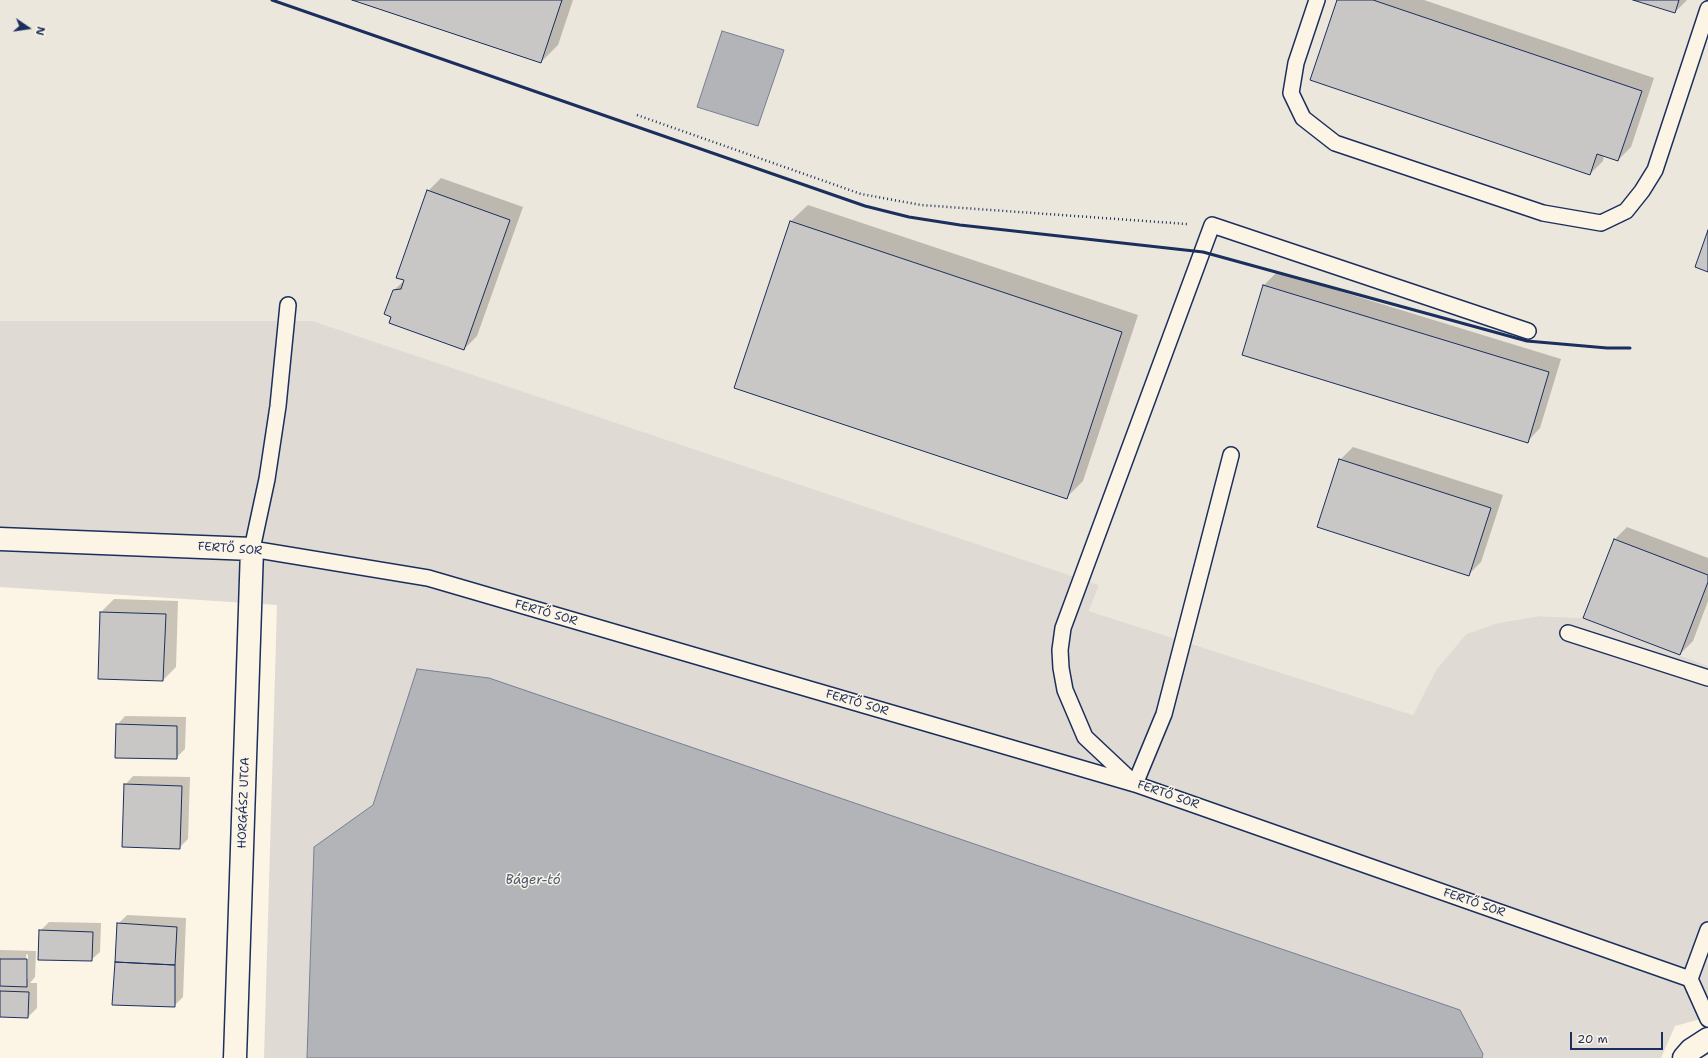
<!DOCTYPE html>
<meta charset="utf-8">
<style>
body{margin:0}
#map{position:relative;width:1708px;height:1058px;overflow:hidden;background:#fcf5e5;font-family:"Shantell Sans",sans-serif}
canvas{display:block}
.north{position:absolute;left:8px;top:8px;width:40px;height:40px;-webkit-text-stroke:3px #fcf5e5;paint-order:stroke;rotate:103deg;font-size:11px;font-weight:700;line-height:16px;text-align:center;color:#1b2f5e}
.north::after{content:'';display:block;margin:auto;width:14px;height:18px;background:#1b2f5e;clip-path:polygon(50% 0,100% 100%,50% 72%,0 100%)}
.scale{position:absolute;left:1570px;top:1032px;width:93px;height:18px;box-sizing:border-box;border:2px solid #1b2f5e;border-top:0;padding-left:5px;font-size:12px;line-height:14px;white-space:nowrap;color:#1b2f5e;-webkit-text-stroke:3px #fcf5e5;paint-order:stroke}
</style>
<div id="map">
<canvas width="1708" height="1058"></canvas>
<div class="north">N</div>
<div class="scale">20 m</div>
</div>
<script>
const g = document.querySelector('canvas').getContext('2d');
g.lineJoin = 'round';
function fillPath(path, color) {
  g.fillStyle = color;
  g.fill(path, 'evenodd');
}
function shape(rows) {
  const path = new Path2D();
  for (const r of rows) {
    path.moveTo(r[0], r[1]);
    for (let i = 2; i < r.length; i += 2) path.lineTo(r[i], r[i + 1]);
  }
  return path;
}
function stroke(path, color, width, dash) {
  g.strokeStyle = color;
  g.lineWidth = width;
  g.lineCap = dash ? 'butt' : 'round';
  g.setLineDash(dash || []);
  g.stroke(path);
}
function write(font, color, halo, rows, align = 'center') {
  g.font = font + ' "Shantell Sans",sans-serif';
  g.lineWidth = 3;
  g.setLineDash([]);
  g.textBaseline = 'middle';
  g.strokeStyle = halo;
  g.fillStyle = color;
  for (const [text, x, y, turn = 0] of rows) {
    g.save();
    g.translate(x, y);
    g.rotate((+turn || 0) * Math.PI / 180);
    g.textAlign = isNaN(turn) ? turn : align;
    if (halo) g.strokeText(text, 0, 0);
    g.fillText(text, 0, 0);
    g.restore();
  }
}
fillPath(shape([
 [0,0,1708,0,1708,666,1583,618,1539,616,1498,623,1466,634,1436,670,1413,715,1089,611,1099,585,313,321,0,321]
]), '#ece7dc');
fillPath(shape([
 [0,321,313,321,1099,585,1089,611,1413,715,1436,670,1466,634,1498,623,1539,616,1583,618,1708,666,1708,1017,1675,1026,1661,1058,264,1058,277,605,0,587]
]), '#dfdbd4');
const water = shape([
 [722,31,784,50,758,126,697,107,722,31],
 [417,669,489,678,1460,1010,1483,1054,1482,1058,307,1058,314,847,373,805,417,669]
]);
fillPath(water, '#b2b4b8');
stroke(water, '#767f94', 1);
fillPath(shape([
 [355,0,573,0,558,45,541,62],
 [1338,0,1424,0,1654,78,1631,147,1618,160,1604,155,1603,161,1590,174],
 [1637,0,1687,0,1675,12],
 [441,178,523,207,477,336,464,349,393,291,405,280,428,191],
 [808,205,1138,315,1083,481,1066,498,791,221],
 [1277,272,1561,359,1540,428,1527,442,1264,285],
 [1353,447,1503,495,1481,562,1468,575,1340,460],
 [1627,527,1708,558,1708,601,1693,641,1680,654,1614,540],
 [114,599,178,601,176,667,163,680,99,678,101,612],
 [125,716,186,717,185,749,176,758,117,725],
 [133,776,190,777,188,839,179,848,125,785],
 [127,915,186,918,183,997,174,1006,118,924],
 [49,922,101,923,100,952,91,960,40,931],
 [0,950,36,951,35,977,30,983,37,983,37,1008,28,1017,0,1016],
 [26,954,28,955,28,979,26,979]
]), '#0003');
const building = shape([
 [352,0,562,0,541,63,352,0],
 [1337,0,1373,0,1642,91,1618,161,1597,154,1590,175,1310,80,1337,0],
 [1633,0,1679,0,1675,13,1633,0],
 [427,190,510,220,464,350,389,323,391,317,384,314,393,290,401,289,404,280,396,278,427,190],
 [790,221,1122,332,1067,499,734,388,790,221],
 [1708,230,1708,272,1695,267,1708,230],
 [1263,285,1549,372,1528,443,1242,355,1263,285],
 [1339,459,1491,508,1469,576,1317,527,1339,459],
 [1614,539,1708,575,1708,582,1680,655,1583,618,1614,539],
 [100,612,166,614,163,681,98,679,100,612],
 [116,724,177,726,177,759,115,758,116,724],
 [124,784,182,786,180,849,122,847,124,784],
 [117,923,177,927,175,965,115,962,117,923],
 [39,930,93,932,92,961,38,960,39,930],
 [0,959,27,959,27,987,0,986,0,959],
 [115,962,175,965,175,1007,112,1005,115,962],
 [0,991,29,992,28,1018,0,1017,0,991]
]);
fillPath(building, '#c8c7c6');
stroke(building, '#1b2f5e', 1);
const lane = shape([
 [1317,0,1296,63,1291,93,1303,118,1335,143,1543,213,1601,223,1626,211,1642,191,1655,170,1708,9],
 [288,305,278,406,267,479,252,549,428,578,1135,784,1690,979],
 [1231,455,1164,714,1135,784,1085,737,1065,690,1061,668,1060,650,1063,628,1212,225,1528,331],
 [1568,633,1708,678],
 [1708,930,1690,979,1708,1019]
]);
const street = shape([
 [0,539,252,549,235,1058]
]);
const secondary = shape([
 [1684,1058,1691,1050,1708,1039]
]);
stroke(lane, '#1b2f5e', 18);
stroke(street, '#1b2f5e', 25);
stroke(secondary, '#1b2f5e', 25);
stroke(shape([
 [637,115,861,194,921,205,1187,224]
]), '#1b2f5e', 2.5, [1, 3]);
stroke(lane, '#fcf5e5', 15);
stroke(street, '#fcf5e5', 22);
stroke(secondary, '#fcf5e5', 22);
stroke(shape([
 [272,0,865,206,909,217,960,225,1203,252,1527,341,1607,348,1630,348]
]), '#1b2f5e', 3);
write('12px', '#1b2f5e', '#fcf5e5', [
 ["FERTŐ SOR",230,549,4],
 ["FERTŐ SOR",546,613,16],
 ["FERTŐ SOR",857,703,16],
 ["FERTŐ SOR",1168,795,19],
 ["HORGÁSZ UTCA",244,803,-88],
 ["FERTŐ SOR",1474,903,19]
]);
write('italic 13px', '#485779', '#fcf5e5', [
 ["Báger-tó",533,881]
]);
</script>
